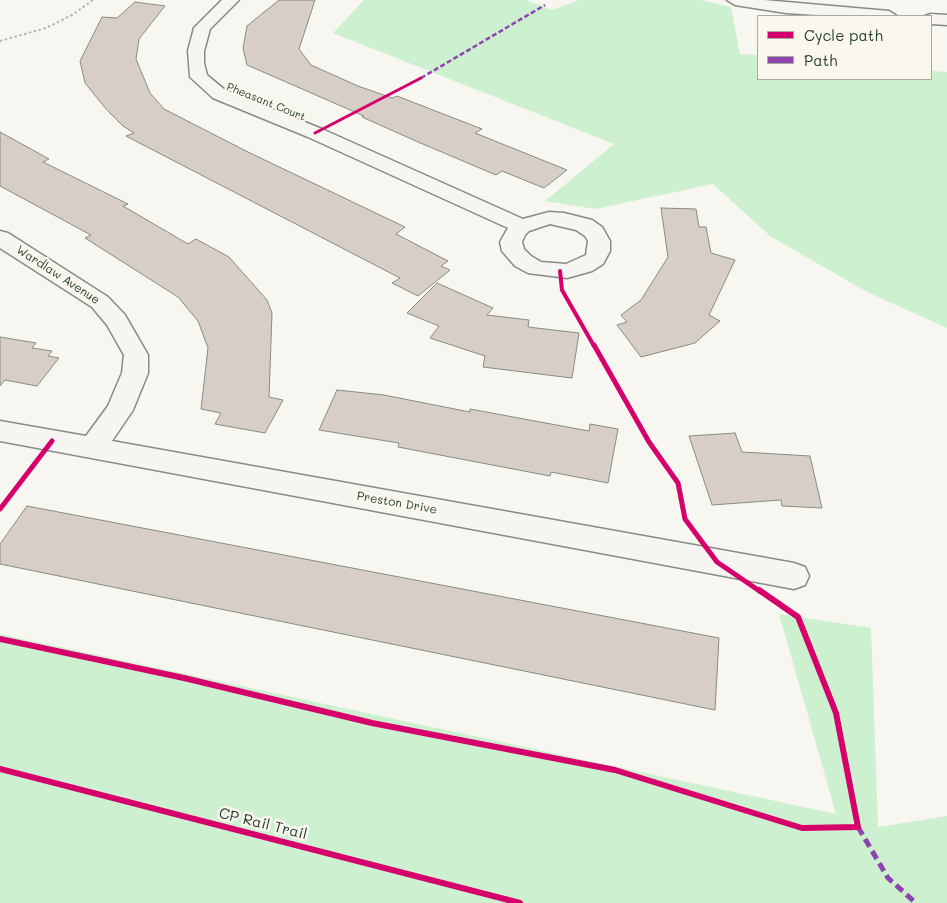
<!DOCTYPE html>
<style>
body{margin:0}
#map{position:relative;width:947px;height:903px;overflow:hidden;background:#f8f6f0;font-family:Mali,sans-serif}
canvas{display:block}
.legend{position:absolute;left:757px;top:15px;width:175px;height:65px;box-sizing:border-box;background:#fbf7ec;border:1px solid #a3ada2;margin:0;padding:6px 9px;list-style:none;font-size:15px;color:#1f3d34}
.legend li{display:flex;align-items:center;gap:10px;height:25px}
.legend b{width:25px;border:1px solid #a3ada2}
</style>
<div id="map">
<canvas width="947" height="903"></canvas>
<ul class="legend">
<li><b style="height:6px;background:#d6006c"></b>Cycle path</li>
<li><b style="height:6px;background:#8e44ad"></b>Path</li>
</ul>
</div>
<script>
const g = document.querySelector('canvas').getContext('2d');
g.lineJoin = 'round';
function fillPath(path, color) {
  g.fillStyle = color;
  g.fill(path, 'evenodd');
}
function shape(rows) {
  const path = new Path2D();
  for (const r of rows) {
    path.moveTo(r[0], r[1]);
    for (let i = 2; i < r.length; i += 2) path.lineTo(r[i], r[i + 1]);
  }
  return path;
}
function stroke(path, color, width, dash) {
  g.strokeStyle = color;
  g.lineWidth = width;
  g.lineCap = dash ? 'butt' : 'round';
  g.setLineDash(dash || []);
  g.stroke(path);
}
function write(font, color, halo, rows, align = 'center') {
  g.font = font + ' Mali,sans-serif';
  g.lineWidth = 5;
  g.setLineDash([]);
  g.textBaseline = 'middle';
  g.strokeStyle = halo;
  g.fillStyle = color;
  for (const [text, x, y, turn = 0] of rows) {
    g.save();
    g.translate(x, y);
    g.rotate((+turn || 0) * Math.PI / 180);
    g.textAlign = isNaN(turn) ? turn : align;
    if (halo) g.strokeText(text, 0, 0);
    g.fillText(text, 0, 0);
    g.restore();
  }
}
fillPath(shape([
 [364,0,526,0,552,10,579,0,700,0,731,7,740,54,758,55,758,79,931,79,931,71,947,72,947,328,867,292,770,236,713,184,595,209,545,201,614,144,333,33],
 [779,614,871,628,878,827,947,816,947,903,0,903,0,634,836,814]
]), '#cdf1d0');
const building = shape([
 [279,0,315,0,299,49,311,65,358,86,392,98,397,96,482,129,475,133,567,170,544,188,502,171,496,175,418,142,362,117,364,116,247,65,243,48,247,26,279,0],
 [135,2,165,6,139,39,136,59,150,93,164,109,248,152,405,227,396,234,448,261,441,266,450,270,418,296,392,283,400,278,126,136,134,133,123,126,106,109,85,83,80,61,102,17,117,18,135,2],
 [0,132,49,159,43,162,128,204,123,206,188,244,196,239,229,257,267,300,272,313,269,397,283,400,265,433,215,424,221,413,201,409,208,348,198,321,178,297,85,238,91,235,0,186,0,132],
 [661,208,696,209,699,227,706,227,711,253,735,260,709,315,720,321,695,343,641,357,617,325,627,322,621,315,641,300,668,257,661,208],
 [437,283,493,308,487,315,529,320,528,327,579,333,572,378,483,367,485,356,430,338,439,326,407,313,437,283],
 [0,337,36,343,32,348,52,351,48,356,59,358,37,386,5,380,0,386,0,337],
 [337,390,384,395,470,412,470,409,589,431,590,424,618,429,608,483,551,472,550,476,398,447,399,443,319,430,337,390],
 [735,433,742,452,810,456,822,508,782,506,781,500,712,505,689,436,735,433],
 [27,506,719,638,715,710,0,564,0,544,27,506]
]);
fillPath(building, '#d7cec5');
stroke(building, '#868b86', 1);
const minor = shape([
 [222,0,239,0,210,29,204,51,204,63,207,75,225,90,322,129,523,219,549,212,564,213,592,220,602,227,610,241,610,251,603,264,592,271,567,278,528,273,515,266,502,251,500,242,508,228,308,137,213,98,190,77,188,51,194,28,222,0],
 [550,224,576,230,585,236,588,241,586,255,566,264,541,262,531,256,524,249,522,242,525,235,529,231,550,224],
 [727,0,764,0,889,11,897,16,832,16,786,13,735,5,727,0],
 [931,14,947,15,947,25,931,24,931,16,925,16,931,14],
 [0,231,8,233,108,297,125,315,148,355,148,373,133,410,112,441,794,563,805,567,809,576,805,585,794,589,0,441,0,421,86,436,108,406,122,373,124,355,107,325,92,307,0,248,0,231]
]);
stroke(minor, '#868b86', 3);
stroke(shape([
 [0,41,46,28,72,15,93,0]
]), '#b2b5b1', 2, [2.5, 2.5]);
fillPath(minor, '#f6f5f1');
stroke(shape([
 [421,78,545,5]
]), '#8e44ad', 2.5, [5, 2.5]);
stroke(shape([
 [858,827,888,878,916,903]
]), '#8e44ad', 5, [9, 5]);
stroke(shape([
 [315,133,421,78]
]), '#d6006c', 3);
stroke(shape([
 [560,271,562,290,594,346]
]), '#d6006c', 4);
stroke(shape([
 [594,345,649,442,678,483,685,519,717,562,761,592],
 [0,509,52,441]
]), '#d6006c', 5);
stroke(shape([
 [0,639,184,678,372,723,615,770,802,828,858,827,836,713,798,617,759,590],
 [0,769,520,903]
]), '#d6006c', 6);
write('11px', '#1f3d34', '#fbf7ec', [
 ["Pheasant Court",266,102,22]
]);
write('12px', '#1f3d34', '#fbf7ec', [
 ["Wardlaw Avenue",58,275,33],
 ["Preston Drive",397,503,10]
]);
write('15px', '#1f3d34', '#fbf7ec', [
 ["CP Rail Trail",263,824,14]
]);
</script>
